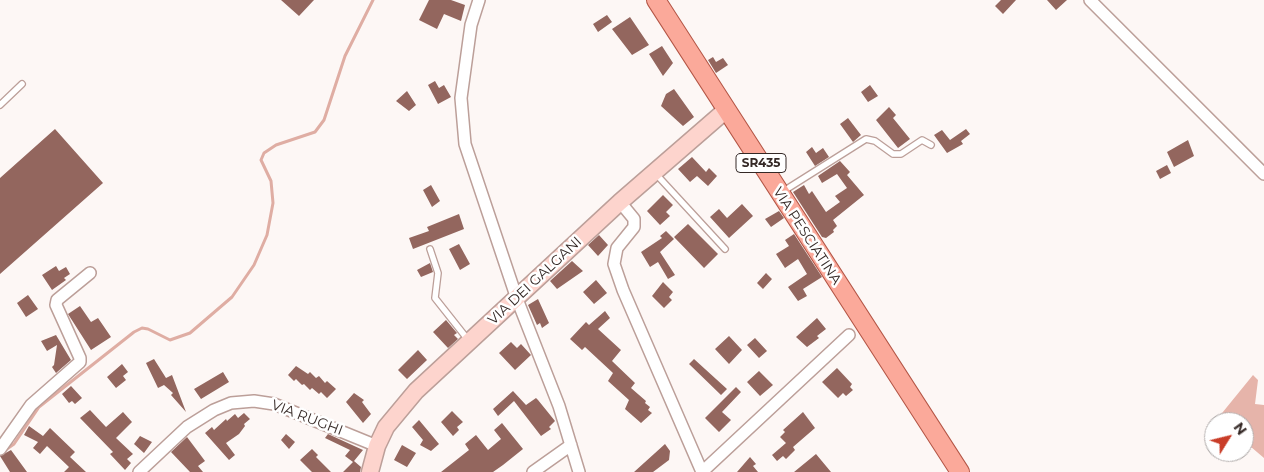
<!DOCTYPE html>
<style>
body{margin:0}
#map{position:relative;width:1264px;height:472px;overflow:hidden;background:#fdf7f5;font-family:Montserrat,sans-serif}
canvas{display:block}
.north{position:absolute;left:1204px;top:412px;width:50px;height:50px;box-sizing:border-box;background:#fff;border:1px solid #aea9a8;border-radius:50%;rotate:54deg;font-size:14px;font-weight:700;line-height:20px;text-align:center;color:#352926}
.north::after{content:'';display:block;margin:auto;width:18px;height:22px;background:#c93d28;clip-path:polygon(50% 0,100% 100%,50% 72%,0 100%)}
</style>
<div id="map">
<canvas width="1264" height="472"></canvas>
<div class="north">N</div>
</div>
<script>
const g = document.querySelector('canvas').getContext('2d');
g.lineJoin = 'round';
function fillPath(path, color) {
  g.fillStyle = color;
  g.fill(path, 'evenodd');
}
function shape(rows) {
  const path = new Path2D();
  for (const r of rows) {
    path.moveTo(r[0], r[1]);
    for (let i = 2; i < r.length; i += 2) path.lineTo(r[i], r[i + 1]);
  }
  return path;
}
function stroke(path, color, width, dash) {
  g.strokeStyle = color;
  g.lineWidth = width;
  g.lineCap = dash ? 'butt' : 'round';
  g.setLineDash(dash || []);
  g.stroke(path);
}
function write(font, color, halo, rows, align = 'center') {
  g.font = font + ' Montserrat,sans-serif';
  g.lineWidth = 5;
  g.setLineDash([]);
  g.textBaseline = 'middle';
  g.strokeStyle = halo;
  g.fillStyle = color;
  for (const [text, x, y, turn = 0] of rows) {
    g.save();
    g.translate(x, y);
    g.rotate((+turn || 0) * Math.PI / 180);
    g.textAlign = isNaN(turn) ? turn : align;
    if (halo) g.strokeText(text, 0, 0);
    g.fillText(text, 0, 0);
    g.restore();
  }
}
fillPath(shape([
 [1253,375,1258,380,1255,404,1264,405,1264,458,1244,441,1244,422,1222,422,1218,418]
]), '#e6b4aa');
stroke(shape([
 [4,451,14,444,39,407,134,332,142,328,148,329,170,340,190,333,232,297,254,265,267,235,273,203,271,181,261,160,264,153,276,145,315,132,324,120,345,56,373,0]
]), '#dfada3', 3);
fillPath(shape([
 [281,0,314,0,299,16],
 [429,0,451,0,465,5,461,21,444,14,437,29,419,20],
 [1001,0,1016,0,1003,14,995,6],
 [1047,0,1067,0,1056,10],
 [607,15,612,22,598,32,593,24],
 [630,17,649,45,632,55,612,29],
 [662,46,673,63,663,76,649,54],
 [713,57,716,62,723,58,728,65,716,73,708,60],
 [435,81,439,88,444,85,451,97,438,104,428,85],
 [870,85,878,96,868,102,861,92],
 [674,89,694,117,683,126,661,106,666,94],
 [407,91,416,105,409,111,396,101],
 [889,107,896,115,893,118,910,139,898,148,876,120],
 [848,118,861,135,853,142,840,124],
 [55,129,103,183,0,274,0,178],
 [966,129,970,134,961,141,963,144,947,153,934,135,942,130,950,140],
 [1188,140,1194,156,1174,167,1167,152],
 [812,147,816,153,823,148,829,157,815,166,806,152],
 [692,157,706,172,709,168,717,176,708,186,697,176,690,182,678,169],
 [840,161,850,172,847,175,864,195,833,220,837,226,833,230,834,232,826,238,822,237,793,192,804,185,809,194,812,191,826,212,840,202,835,196,847,188,837,174,822,183,818,176],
 [1167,165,1171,173,1160,179,1156,171],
 [431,185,440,201,432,207,423,190],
 [663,195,673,205,666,212,670,216,660,225,647,211],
 [742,204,753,216,729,238,710,217,719,209,727,218],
 [779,211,784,218,771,227,765,219],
 [459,214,464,229,413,249,409,238,429,231,427,227],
 [688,224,718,254,704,268,674,237],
 [666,231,674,239,660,252,675,275,668,279,658,262,650,267,641,252,662,238,660,236],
 [794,234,822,277,803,289,807,296,798,301,788,287,807,274,798,259,785,268,776,254,789,246,785,240],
 [599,235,608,245,598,256,588,245],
 [459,244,470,264,460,270,449,249],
 [572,261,583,271,557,289,550,281],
 [430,263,433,272,421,277,417,270],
 [56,266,59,271,66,267,70,274,64,278,66,280,52,290,42,275],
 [766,273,772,279,763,289,757,283],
 [596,280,607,293,594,304,583,292],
 [663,282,673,292,669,297,672,300,664,308,652,296],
 [28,295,38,309,26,317,17,303],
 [538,299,549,323,542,328,540,323,537,325,528,305],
 [80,306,91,322,98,318,111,337,91,350,68,314],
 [605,311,610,318,598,329,621,350,612,361,635,383,631,388,646,401,645,403,650,407,648,410,652,413,641,423,625,409,629,400,608,381,613,373,585,347,582,350,570,339,586,322,589,325],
 [817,318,826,329,817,336,819,338,807,347,796,337],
 [446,320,457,333,454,335,458,339,448,348,433,332],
 [56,335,71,360,56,373,52,367,54,365,57,345,47,351,41,341],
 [729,336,742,350,729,364,715,349],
 [755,338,767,351,759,358,747,345],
 [511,342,517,348,521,344,531,355,515,370,499,353],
 [418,350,427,360,407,379,398,370],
 [154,359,166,378,172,375,186,412,171,395,173,393,164,385,158,388,146,363],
 [694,359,727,389,721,395,689,364],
 [122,364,128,372,123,376,126,380,116,388,107,377],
 [296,366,308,374,310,372,316,378,319,376,325,383,327,381,336,389,327,398,321,392,319,394,312,388,310,390,304,384,302,385,296,379,294,381,288,375],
 [837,368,852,384,850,387,853,390,846,396,843,393,838,398,822,382],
 [759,371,773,385,760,396,747,382],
 [223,372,229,382,201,399,194,389],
 [71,386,82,398,75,404,72,401,69,403,62,394],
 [736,387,741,392,722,412,731,420,719,432,705,418],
 [513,391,526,405,536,398,538,400,555,421,549,427,551,429,541,436,514,401,498,416,493,409],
 [354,393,364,400,362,402,371,414,363,423,346,402],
 [90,410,106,427,123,412,132,422,116,438,133,454,127,459,131,463,125,470,110,454,113,452,80,418],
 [452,411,463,422,457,427,459,430,453,436,441,422],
 [803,412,815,428,793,447,795,450,786,459,783,456,777,461,772,455,786,443,780,437,785,432,783,430],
 [244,413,250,419,244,424,245,426,239,434,226,443,235,455,229,460,205,433,212,427,214,430,226,419,227,421,235,414,238,418],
 [419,420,439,444,431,451,420,445,423,440,412,427],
 [502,423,523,449,503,465,493,472,441,472,469,450,465,444,476,435,488,450,501,439,494,430],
 [29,426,43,436,50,428,75,452,70,457,86,472,64,472,69,467,47,446,40,454,33,448,38,442,24,435],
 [286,434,295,442,289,449,281,440],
 [328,434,363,450,354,461,361,467,360,472,343,472,353,462,345,456,350,450,325,438],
 [140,436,152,442,144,453,134,444],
 [187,437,205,461,198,466,203,472,190,472,171,452],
 [665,444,670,451,669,460,653,472,634,472],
 [402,445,416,453,407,467,394,460],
 [312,449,318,455,316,457,331,472,312,472,300,460],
 [11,450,27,472,10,472,0,456],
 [816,454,831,472,794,472],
 [750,457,756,464,753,466,758,472,737,472]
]), '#93665e');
const lane = shape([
 [0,105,22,84],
 [655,173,725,249],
 [782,192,866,139,875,141,893,154,901,154,922,140,931,145],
 [430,249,438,273,435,298,469,341]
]);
const street = shape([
 [479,0,471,25,461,98,465,144,517,299,559,406,579,472],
 [1090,0,1264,174],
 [620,202,634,219,634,227,617,248,614,264,623,290,702,472],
 [0,449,31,405,80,362,80,358,56,305,57,300,90,273],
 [139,472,187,427,214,410,231,403,254,401,274,404,377,446],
 [533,472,571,445],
 [702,472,849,335]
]);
const secondary = shape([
 [370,472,377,446,386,427,416,391,620,202,726,110]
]);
const primary = shape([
 [656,0,960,472]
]);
stroke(lane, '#bc9f99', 8);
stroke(street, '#bc9f99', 14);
stroke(secondary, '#bc9f99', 19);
stroke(primary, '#b45646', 20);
stroke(lane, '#fff', 5.5);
stroke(street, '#fff', 11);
stroke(secondary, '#fdd4cd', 16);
stroke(primary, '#fba99a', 18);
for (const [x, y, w] of [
 [761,163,50]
]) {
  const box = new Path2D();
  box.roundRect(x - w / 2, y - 9.5, w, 19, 4);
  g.fillStyle = '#fff';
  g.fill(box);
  stroke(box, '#352926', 1);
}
write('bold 12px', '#352926', null, [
 ["SR435",761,163]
]);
write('14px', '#352926', '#fff', [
 ["VIA PESCIATINA",807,236,57],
 ["VIA DEI GALGANI",535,281,-43],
 ["VIA RUGHI",307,418,21]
]);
</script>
